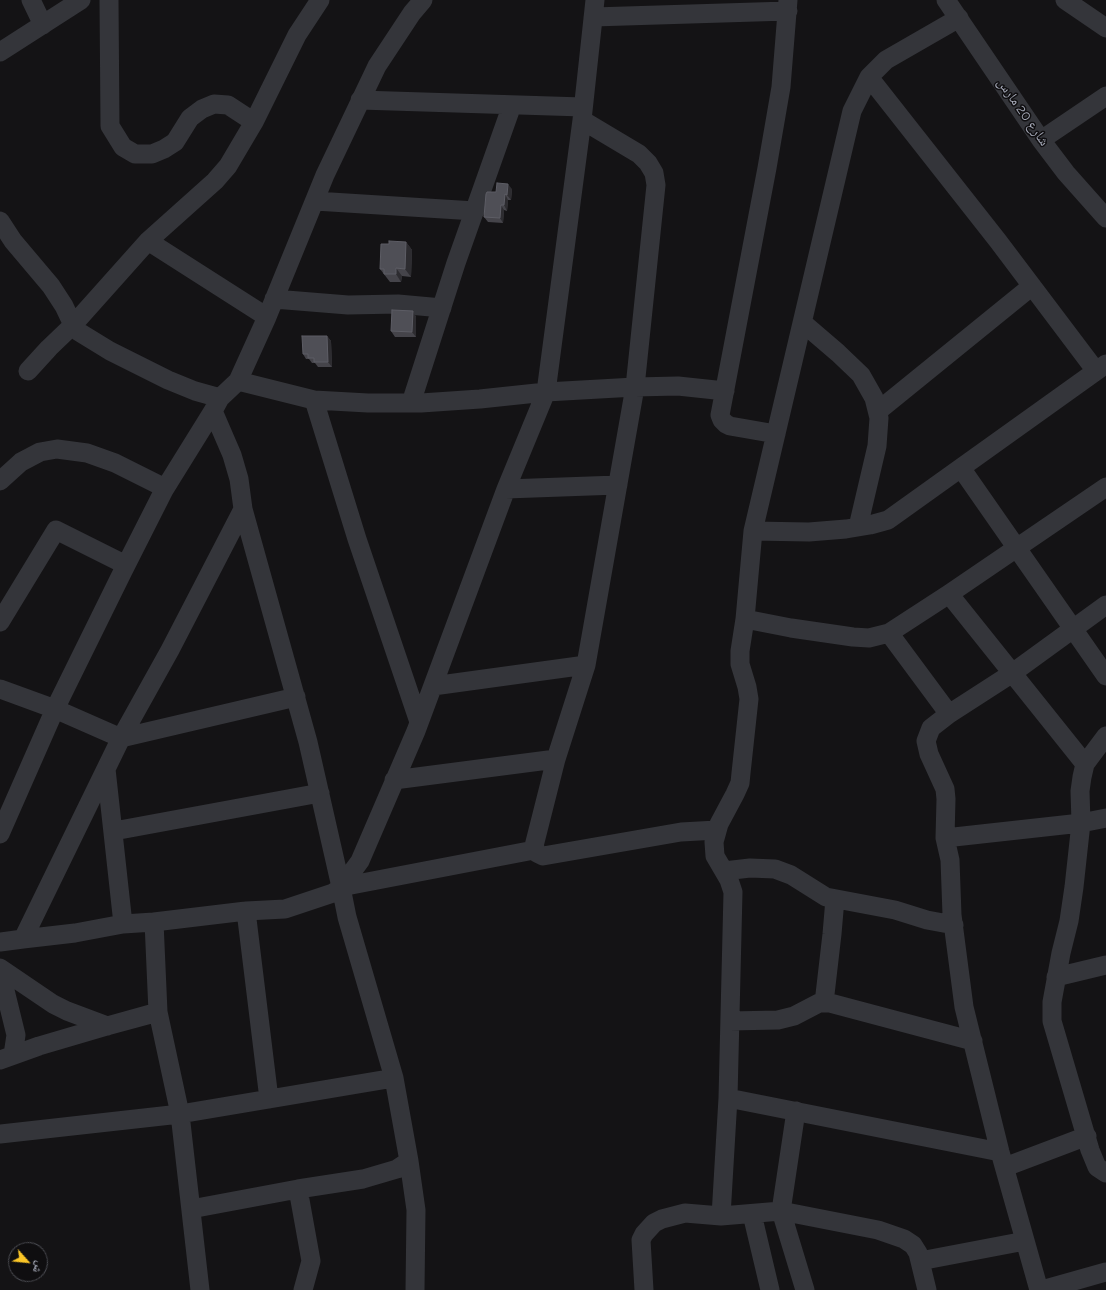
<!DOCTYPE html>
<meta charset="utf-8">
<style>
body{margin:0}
#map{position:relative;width:1106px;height:1290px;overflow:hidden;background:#141315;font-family:Raleway,"Noto Naskh Arabic",sans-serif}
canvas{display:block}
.north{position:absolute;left:8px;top:1242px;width:40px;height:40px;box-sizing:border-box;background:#0f0e10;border:1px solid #4b4c52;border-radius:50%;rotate:117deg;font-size:11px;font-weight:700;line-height:16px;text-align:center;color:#a4a8b6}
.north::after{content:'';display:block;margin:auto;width:14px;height:18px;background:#fac527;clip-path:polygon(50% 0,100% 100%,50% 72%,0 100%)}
</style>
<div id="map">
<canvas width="1106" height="1290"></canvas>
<div class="north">ش</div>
</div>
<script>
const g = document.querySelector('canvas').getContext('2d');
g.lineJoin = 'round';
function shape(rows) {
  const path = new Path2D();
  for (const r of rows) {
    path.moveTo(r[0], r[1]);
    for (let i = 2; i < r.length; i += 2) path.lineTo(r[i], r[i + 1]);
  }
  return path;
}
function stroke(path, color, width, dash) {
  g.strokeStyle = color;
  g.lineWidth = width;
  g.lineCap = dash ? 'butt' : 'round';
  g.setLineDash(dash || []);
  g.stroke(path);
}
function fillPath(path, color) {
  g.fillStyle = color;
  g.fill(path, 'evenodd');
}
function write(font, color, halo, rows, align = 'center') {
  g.font = font + ' Raleway,"Noto Naskh Arabic",sans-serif';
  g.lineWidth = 3;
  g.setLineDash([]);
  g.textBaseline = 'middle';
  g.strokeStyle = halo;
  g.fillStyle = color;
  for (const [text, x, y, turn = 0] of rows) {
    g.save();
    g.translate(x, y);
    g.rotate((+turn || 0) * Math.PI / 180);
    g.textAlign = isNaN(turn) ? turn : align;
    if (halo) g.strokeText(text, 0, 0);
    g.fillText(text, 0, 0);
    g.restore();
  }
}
stroke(shape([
 [31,0,43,25],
 [109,0,110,126,123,147,135,154,152,154,164,149,175,142,190,118,202,109,214,104,228,105,254,122],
 [946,0,1041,140,1066,173,1106,218],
 [1065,0,1106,28],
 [593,17,788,11],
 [0,52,81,0],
 [869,77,998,241,1096,371],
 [360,100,583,107],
 [1041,140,1106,96],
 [315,201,475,211],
 [0,221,13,241,51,286,64,306,73,325,79,332,110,351,168,380,195,391,220,398],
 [148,241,267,317],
 [274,299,348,305,398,304,442,308],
 [803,323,838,353,861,375,874,398,879,418,877,446,858,527],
 [28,371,49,348,73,325,148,241,215,181,228,166,254,122,297,35,320,0],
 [238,381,314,400,368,403,421,403,480,399,546,392,635,387,678,386,725,391],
 [314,400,357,539,419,722],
 [411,403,456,263,512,105],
 [878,411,1032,286],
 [776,434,730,426,726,424,722,420,720,415,767,168,781,87,788,0],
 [961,468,1106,676],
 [0,481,21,462,40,452,57,449,87,453,115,463,165,488],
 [506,489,618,485],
 [753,531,809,532,846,529,870,525,888,520,1106,364],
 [949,594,1085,764],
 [745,619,791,628,853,637,869,638,889,633,949,594,1106,487],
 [0,622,56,530,126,565],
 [889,633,949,714],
 [586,665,556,759,534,846,537,853,543,856,681,832,717,830],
 [433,686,586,665,635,387,656,185,654,173,648,163,639,154,582,120],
 [0,689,55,709,121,738,296,697],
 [1106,736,1085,764,1082,777,1080,791,1081,823,1074,887,1069,921,1061,953,1052,1002,1052,1021,1090,1150,1097,1167,1106,1173],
 [106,769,123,924],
 [394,780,556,759],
 [114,831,320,793],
 [0,834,55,709,123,571,164,490,213,411],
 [945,838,1081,823,1106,818],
 [724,871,750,868,775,869,791,875,826,897,895,910,927,920,954,925],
 [341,887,308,742,243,509,239,479,232,455,213,411,220,398,238,381,267,317,325,175,377,66,412,13,423,0],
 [246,911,269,1099],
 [154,922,246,911,285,909,333,893,341,887,534,850],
 [23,939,75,933,123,924,154,922,158,1012,180,1114,200,1290],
 [0,942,23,939,121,738,170,650,243,509],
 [0,968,53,1004,67,1011,107,1026],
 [0,970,16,1035,13,1055],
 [1056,977,1106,965],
 [824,1003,832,934,835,899],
 [730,1021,778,1020,794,1016,819,1003,830,1003,973,1041],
 [0,1060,39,1046,107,1026,158,1012],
 [728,1098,1000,1152],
 [796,1111,781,1211,878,1230,904,1239,913,1245,918,1253,927,1290],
 [0,1134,180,1114,394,1078],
 [1005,1167,1087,1136],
 [298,1189,311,1261,303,1290],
 [191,1209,298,1189,363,1179,397,1169,409,1161],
 [752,1214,770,1290],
 [721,1216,728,1098,733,892,729,880,715,856,714,842,719,824,735,794,740,783,741,773,749,699,747,687,740,664,740,651,745,619,753,531,852,111,869,77,886,60,959,18],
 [920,1261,1025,1241],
 [415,1290,416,1210,409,1161,394,1078,347,917,341,887,360,861,416,731,506,489,546,392,582,120,595,0],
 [644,1290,641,1240,644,1234,654,1223,662,1219,685,1213,721,1216,781,1211,805,1290],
 [1039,1290,1000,1152,964,1007,952,915,950,860,945,838,946,799,945,789,929,754,926,741,931,728,949,714,1011,674,1106,605],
 [1042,1290,1106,1272]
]), '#34353a', 19);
fillPath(shape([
 [512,189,511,200,508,200,507,211,504,210,503,223,488,222,484,217,496,192],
 [406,242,412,250,411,277,402,276,401,282,390,282,380,269,389,244],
 [413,311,416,317,416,337,395,337,391,331],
 [327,336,331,341,332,367,318,367,315,363,312,363,309,359,306,359,303,354]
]), '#45444a');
fillPath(shape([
 [508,184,512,189,511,200,507,195],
 [505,194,508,200,507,211,504,205],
 [501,205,504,210,503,223,500,218],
 [406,242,412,250,411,277,405,269],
 [396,268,402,276,401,282,396,274],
 [413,311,416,317,416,337,412,332],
 [327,336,331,341,332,367,328,362]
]), '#2d2c30');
const building = shape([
 [497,183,508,184,507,195,505,194,504,205,501,205,500,218,484,217,486,194,487,192,496,192,497,183],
 [389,241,406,242,405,269,396,268,396,274,384,274,384,269,380,269,381,244,389,244,389,241],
 [392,310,413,311,412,332,391,331,392,310],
 [302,336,327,336,328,362,314,362,314,358,308,358,308,354,303,354,302,336]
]);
fillPath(building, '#4f4f56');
stroke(building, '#5d5d65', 1);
write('14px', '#a4a8b6', '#0f0e10', [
 ["شارع 20 مارس",1023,112,55]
]);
</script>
